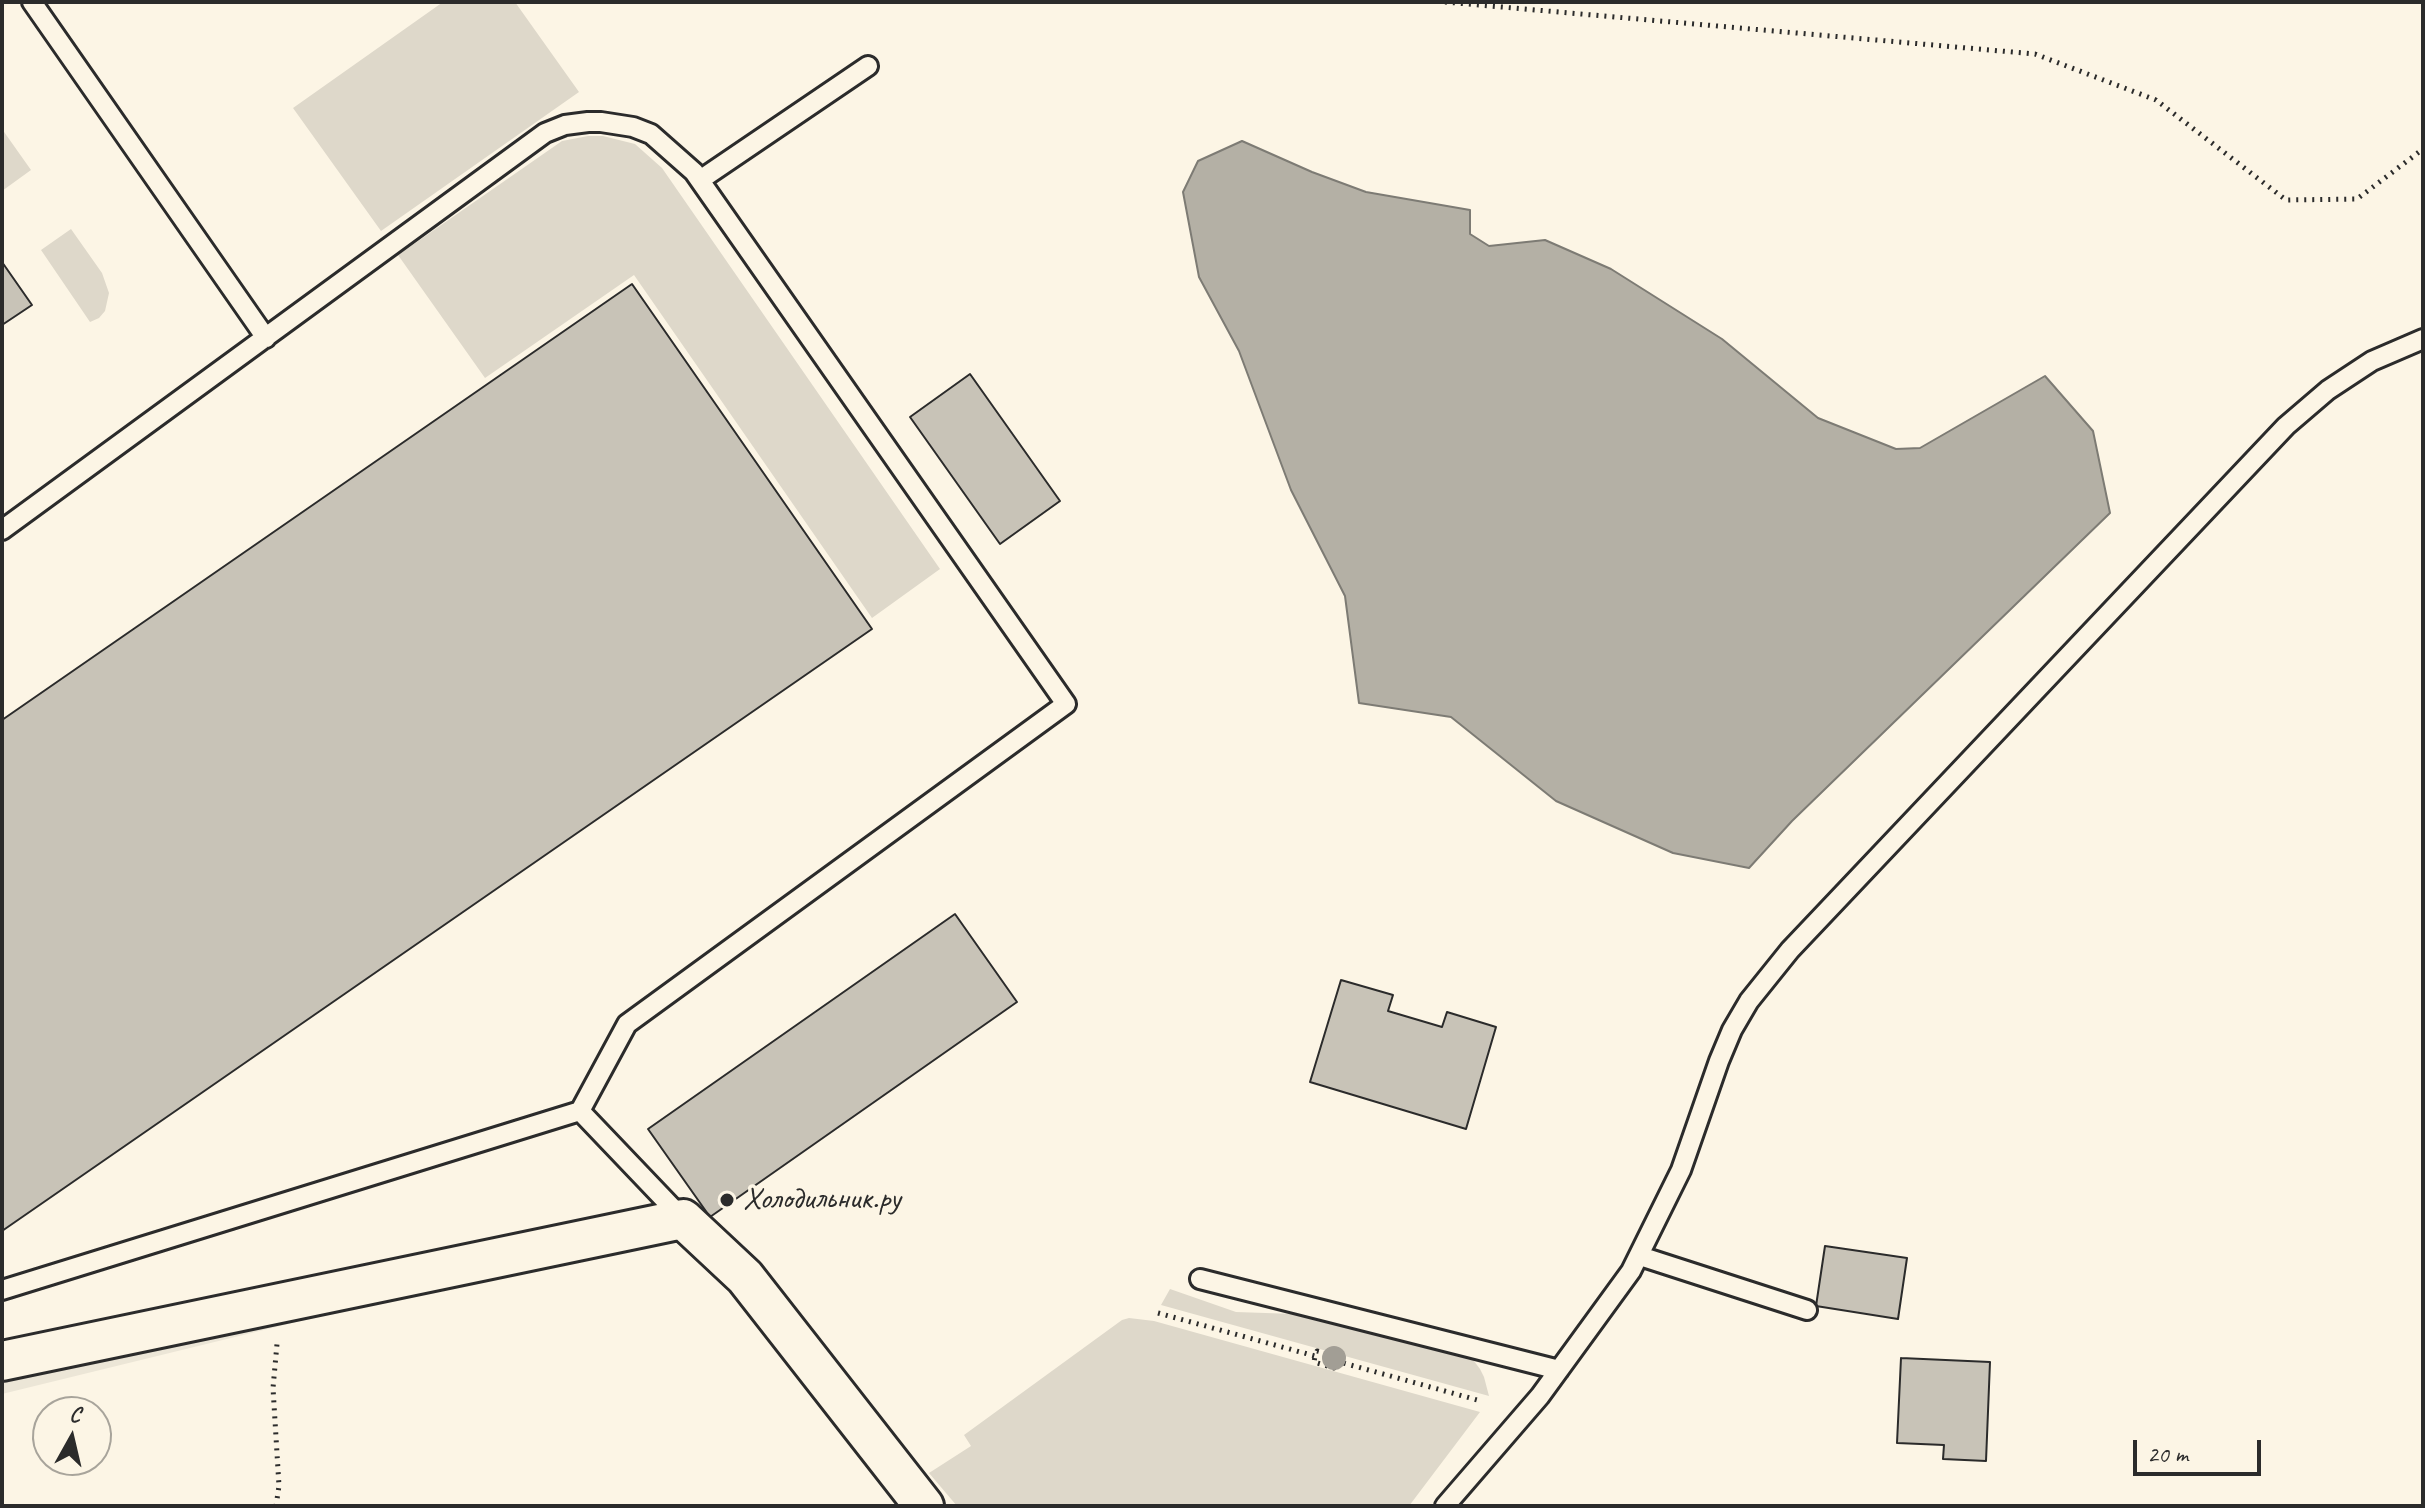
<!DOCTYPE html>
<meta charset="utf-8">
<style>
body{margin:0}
#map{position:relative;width:2425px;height:1508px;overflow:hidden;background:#fcf5e5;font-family:Caveat,sans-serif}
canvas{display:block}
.frame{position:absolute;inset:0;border:4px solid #2b2b2b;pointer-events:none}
.north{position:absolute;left:32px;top:1396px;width:80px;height:80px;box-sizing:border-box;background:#fcf5e5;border:2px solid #a8a49b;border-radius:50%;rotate:8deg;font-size:22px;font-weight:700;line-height:32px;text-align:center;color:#2b2b2b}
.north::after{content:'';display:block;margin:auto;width:28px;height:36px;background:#2b2b2b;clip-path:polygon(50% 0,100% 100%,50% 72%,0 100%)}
.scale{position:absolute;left:2133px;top:1440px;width:128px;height:36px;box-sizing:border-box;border:4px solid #2b2b2b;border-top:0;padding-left:10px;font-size:24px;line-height:28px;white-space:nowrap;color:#2b2b2b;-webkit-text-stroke:6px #fcf5e5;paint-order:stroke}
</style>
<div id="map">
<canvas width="2425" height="1508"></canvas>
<div class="frame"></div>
<div class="north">С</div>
<div class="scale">20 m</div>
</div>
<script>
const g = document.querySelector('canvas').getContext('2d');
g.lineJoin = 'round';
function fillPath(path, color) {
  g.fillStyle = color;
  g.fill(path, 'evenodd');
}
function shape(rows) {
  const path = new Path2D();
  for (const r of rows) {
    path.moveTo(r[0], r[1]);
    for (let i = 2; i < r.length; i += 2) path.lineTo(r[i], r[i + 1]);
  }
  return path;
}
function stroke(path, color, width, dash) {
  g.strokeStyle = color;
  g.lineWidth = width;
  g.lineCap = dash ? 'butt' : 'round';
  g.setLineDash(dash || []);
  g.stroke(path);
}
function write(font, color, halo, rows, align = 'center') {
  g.font = font + ' Caveat,sans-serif';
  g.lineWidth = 7;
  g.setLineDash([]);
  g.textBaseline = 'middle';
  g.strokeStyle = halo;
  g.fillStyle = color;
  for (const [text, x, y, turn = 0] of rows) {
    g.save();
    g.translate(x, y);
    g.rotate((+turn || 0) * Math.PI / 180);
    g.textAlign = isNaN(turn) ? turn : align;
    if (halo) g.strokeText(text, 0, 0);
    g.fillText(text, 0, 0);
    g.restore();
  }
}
fillPath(shape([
 [566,1256,2,1394,2,1362]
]), '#ece6d7');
fillPath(shape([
 [443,2,515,2,579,92,381,231,293,108],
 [2,129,31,170,2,191],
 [588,136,603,136,635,144,662,168,940,569,872,618,634,275,485,378,398,255,562,141],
 [71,229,102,273,109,293,105,311,99,318,90,322,41,250],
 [1170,1289,1236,1312,1295,1314,1461,1353,1474,1361,1480,1369,1484,1377,1489,1396,1161,1305],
 [1129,1318,1154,1321,1480,1412,1409,1506,957,1506,929,1473,971,1446,964,1435,1122,1320]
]), '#ded8ca');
const water = shape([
 [1242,141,1312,172,1366,192,1470,210,1470,234,1489,246,1545,240,1611,269,1722,339,1818,418,1896,449,1920,448,2045,376,2093,431,2110,513,1792,821,1749,868,1673,853,1556,801,1451,717,1359,703,1345,596,1291,490,1239,351,1199,277,1183,192,1198,161,1242,141]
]);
fillPath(water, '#b4b0a5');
stroke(water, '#7d7b74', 2);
const building = shape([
 [2,262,32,305,2,325,2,262],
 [632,284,872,629,2,1231,2,720,632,284],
 [970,374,1060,501,1000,544,910,417,970,374],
 [955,914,1017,1002,710,1217,648,1129,955,914],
 [1341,980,1393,995,1388,1011,1442,1027,1447,1012,1496,1027,1466,1129,1310,1082,1341,980],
 [1825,1246,1907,1258,1898,1319,1816,1306,1825,1246],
 [1901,1358,1990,1362,1986,1461,1943,1459,1944,1445,1897,1443,1901,1358]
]);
fillPath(building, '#c8c3b7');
stroke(building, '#2b2b2b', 2);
const service = shape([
 [32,2,266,338],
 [700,180,868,66],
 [2,530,545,133,565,125,588,122,601,122,633,127,651,134,694,172,1066,704,627,1024,580,1111,2,1290],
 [580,1111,683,1219],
 [1640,1256,1807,1310],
 [1200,1279,1559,1370],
 [1445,1506,1540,1396,1631,1271,1681,1170,1719,1061,1732,1030,1749,1001,1790,950,2286,426,2328,390,2372,361,2423,339]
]);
const minor = shape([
 [2,1361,683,1219,745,1277,924,1506]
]);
stroke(service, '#2b2b2b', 24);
stroke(minor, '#2b2b2b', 44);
stroke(shape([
 [1445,2,2035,54,2156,100,2286,200,2357,199,2423,149],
 [1158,1313,1315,1356,1317,1351,1337,1356,1334,1368,1314,1362,1315,1356],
 [1336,1361,1481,1401],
 [276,1506,279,1486,273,1388,277,1344]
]), '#2b2b2b', 5, [2, 6]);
stroke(service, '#fcf5e5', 18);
stroke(minor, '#fcf5e5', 38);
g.fillStyle = '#a29e95';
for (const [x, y] of [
 [1334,1358]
]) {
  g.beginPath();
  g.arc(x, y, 12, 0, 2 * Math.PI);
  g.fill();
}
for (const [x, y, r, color] of [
 [727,1200,8,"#2b2b2b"]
]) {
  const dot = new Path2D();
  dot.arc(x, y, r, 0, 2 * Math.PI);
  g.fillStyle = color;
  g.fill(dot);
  stroke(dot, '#fcf5e5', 3);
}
write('32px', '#2b2b2b', '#fcf5e5', [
 ["Холодильник.ру",743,1200]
], 'left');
</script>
